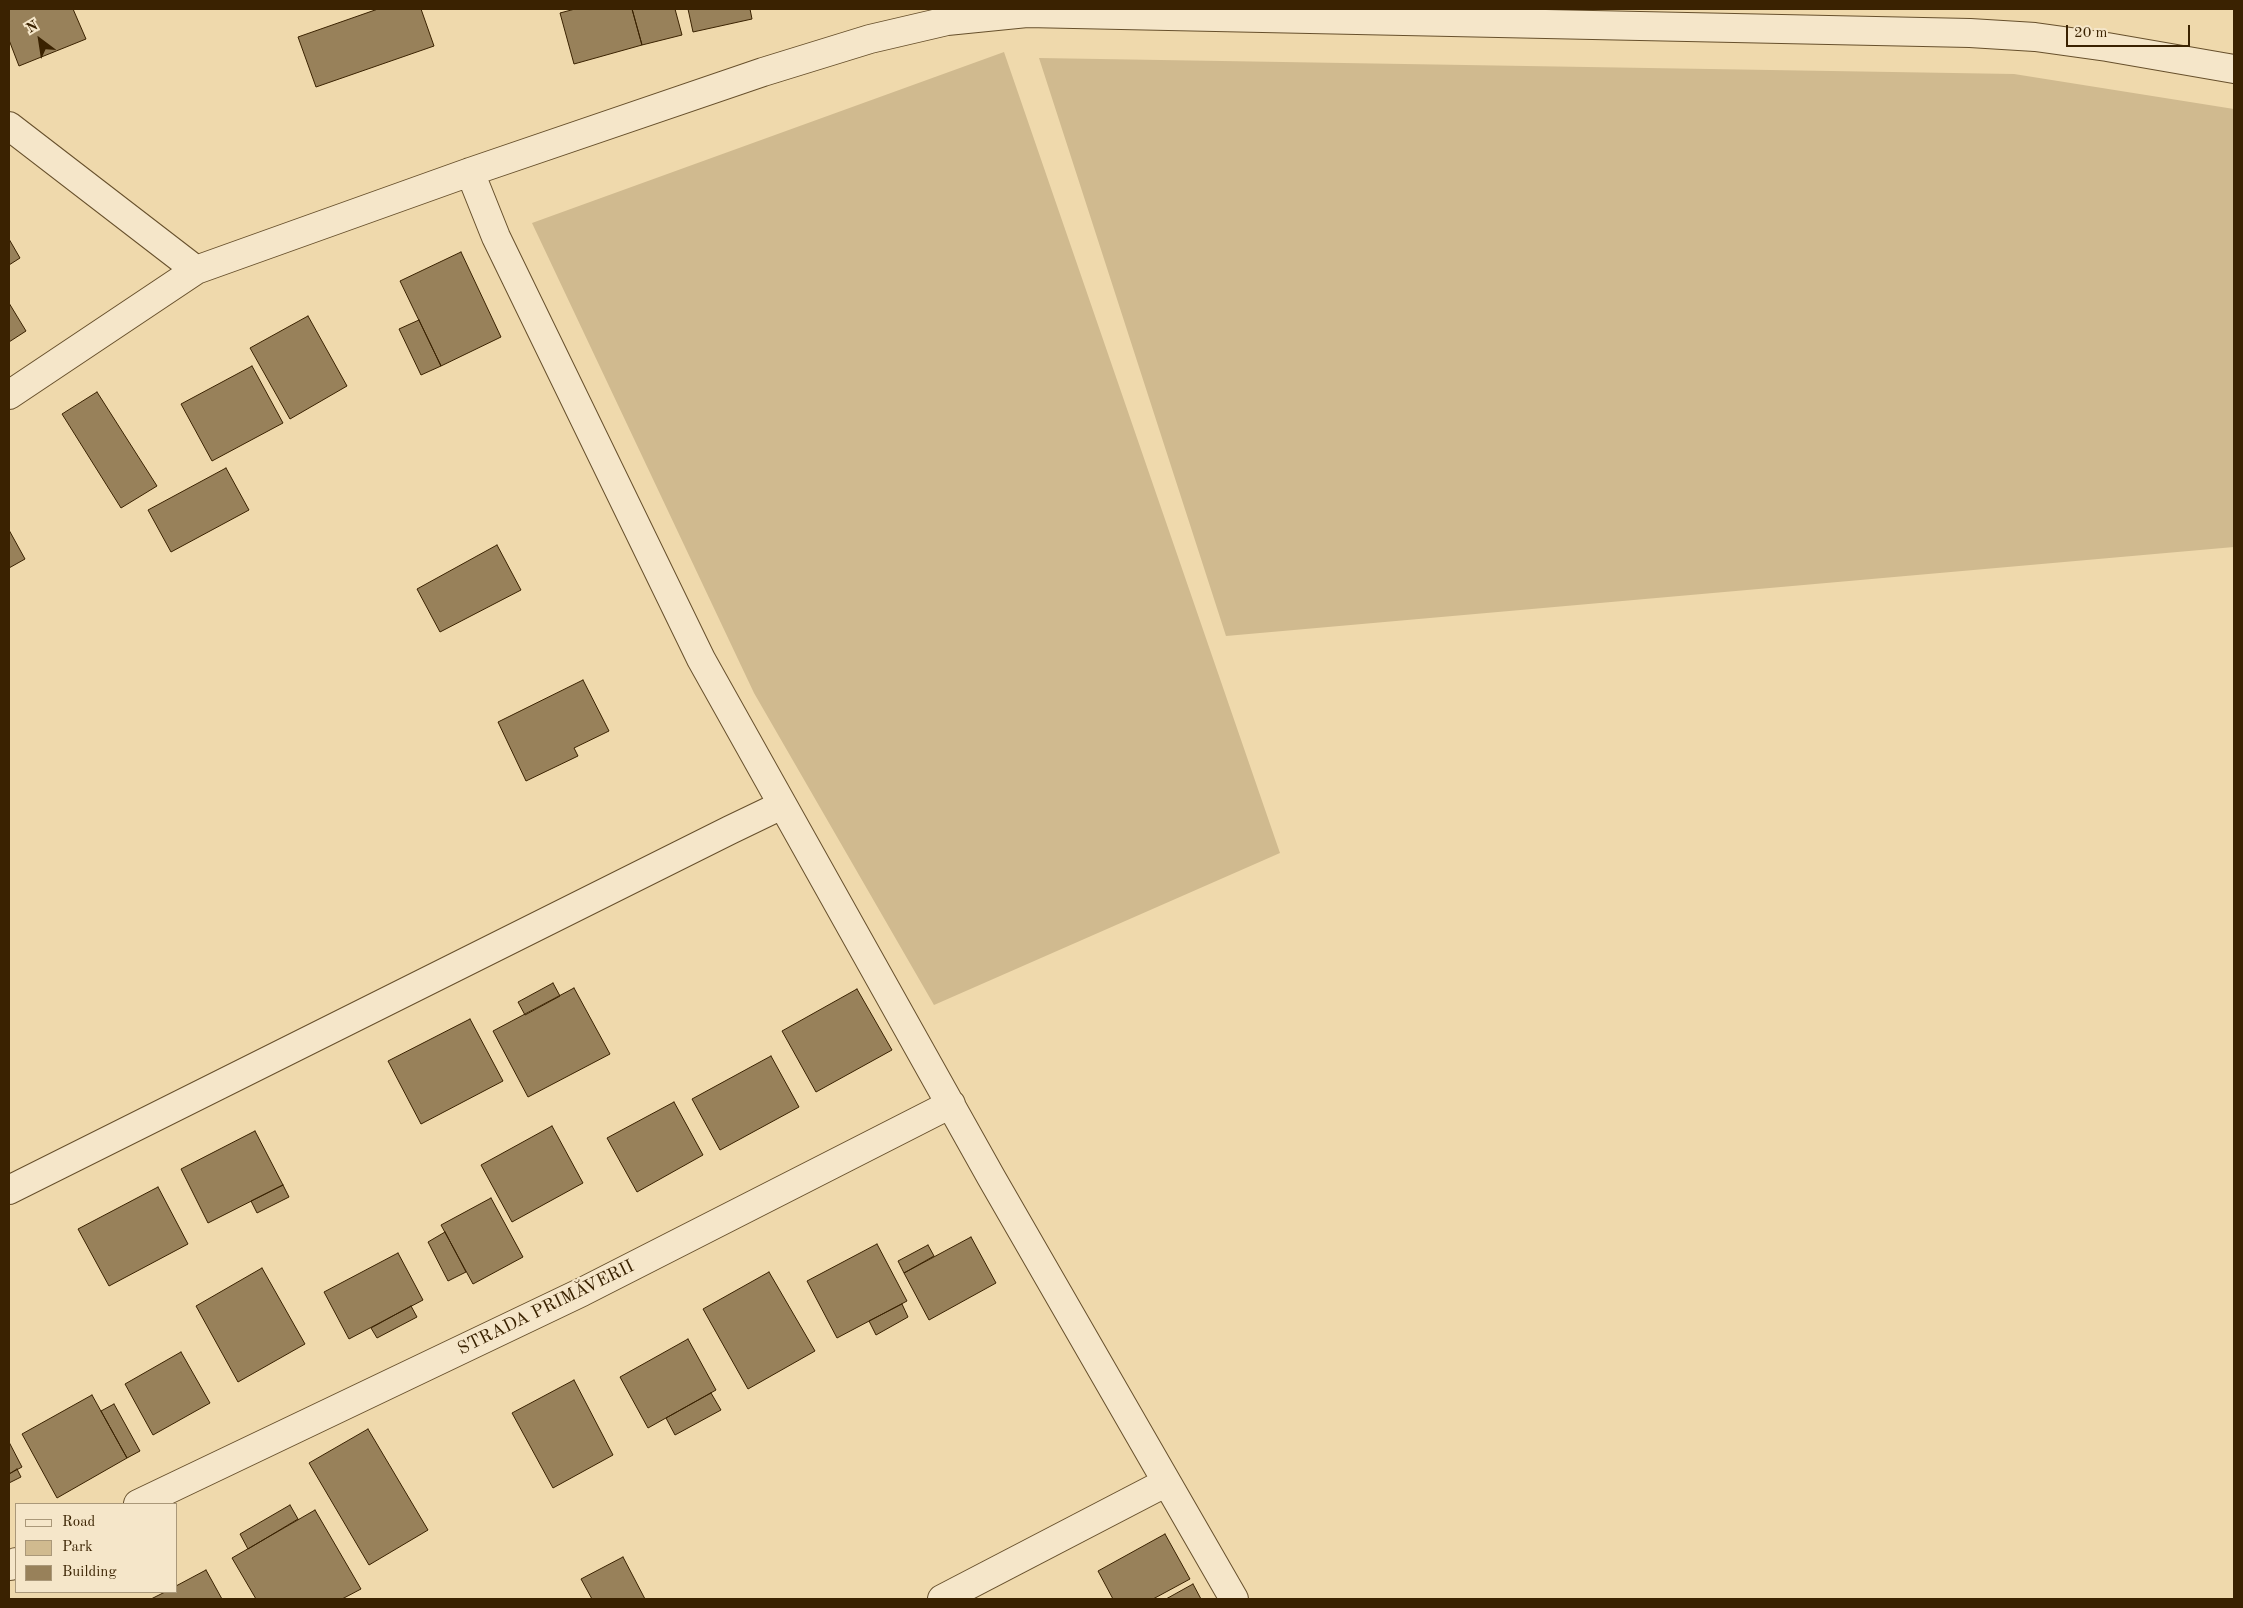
<!DOCTYPE html>
<meta charset="utf-8">
<style>
body{margin:0}
#map{position:relative;width:2243px;height:1608px;overflow:hidden;background:#efd9ac;font-family:"Old Standard TT",serif}
canvas{display:block}
.frame{position:absolute;inset:0;border:10px solid #3a2201;pointer-events:none}
.legend{position:absolute;left:15px;top:1503px;width:162px;height:90px;box-sizing:border-box;background:#f5e6c9;border:1px solid #aa9879;margin:0;padding:6px 9px;list-style:none;font-size:15px;color:#3a2201}
.legend li{display:flex;align-items:center;gap:10px;height:25px}
.legend b{width:25px;border:1px solid #aa9879}
.north{position:absolute;left:15px;top:15px;width:50px;height:50px;-webkit-text-stroke:4px #f5e6c9;paint-order:stroke;rotate:329deg;font-size:14px;font-weight:700;line-height:20px;text-align:center;color:#3a2201}
.north::after{content:'';display:block;margin:auto;width:18px;height:22px;background:#3a2201;clip-path:polygon(50% 0,100% 100%,50% 72%,0 100%)}
.scale{position:absolute;left:2066px;top:25px;width:124px;height:22px;box-sizing:border-box;border:2px solid #3a2201;border-top:0;padding-left:6px;font-size:15px;line-height:18px;white-space:nowrap;color:#3a2201;-webkit-text-stroke:4px #f5e6c9;paint-order:stroke}
</style>
<div id="map">
<canvas width="2243" height="1608"></canvas>
<div class="frame"></div>
<ul class="legend">
<li><b style="height:6px;background:#f5e6c9"></b>Road</li>
<li><b style="height:14px;background:#d0ba8f"></b>Park</li>
<li><b style="height:14px;background:#98815a"></b>Building</li>
</ul>
<div class="north">N</div>
<div class="scale">20 m</div>
</div>
<script>
const g = document.querySelector('canvas').getContext('2d');
g.lineJoin = 'round';
function fillPath(path, color) {
  g.fillStyle = color;
  g.fill(path, 'evenodd');
}
function shape(rows) {
  const path = new Path2D();
  for (const r of rows) {
    path.moveTo(r[0], r[1]);
    for (let i = 2; i < r.length; i += 2) path.lineTo(r[i], r[i + 1]);
  }
  return path;
}
function stroke(path, color, width, dash) {
  g.strokeStyle = color;
  g.lineWidth = width;
  g.lineCap = dash ? 'butt' : 'round';
  g.setLineDash(dash || []);
  g.stroke(path);
}
function write(font, color, halo, rows, align = 'center') {
  g.font = font + ' "Old Standard TT",serif';
  g.lineWidth = 4;
  g.setLineDash([]);
  g.textBaseline = 'middle';
  g.strokeStyle = halo;
  g.fillStyle = color;
  for (const [text, x, y, turn = 0] of rows) {
    g.save();
    g.translate(x, y);
    g.rotate((+turn || 0) * Math.PI / 180);
    g.textAlign = isNaN(turn) ? turn : align;
    if (halo) g.strokeText(text, 0, 0);
    g.fillText(text, 0, 0);
    g.restore();
  }
}
fillPath(shape([
 [1004,52,1280,853,934,1005,754,693,532,223],
 [1039,58,2014,74,2234,109,2234,547,1226,636]
]), '#d0ba8f');
const building = shape([
 [9,9,73,9,86,39,19,66,9,40,9,9],
 [378,9,421,9,434,46,316,87,298,37,378,9],
 [575,9,632,9,642,45,574,64,560,13,575,9],
 [632,9,675,9,682,35,642,45,632,9],
 [688,9,750,9,752,19,693,32,688,9],
 [9,239,20,258,9,265,9,239],
 [461,252,501,337,441,366,400,281,461,252],
 [9,303,26,331,9,342,9,303],
 [308,316,347,386,290,419,250,348,308,316],
 [419,320,441,366,421,375,399,329,419,320],
 [252,366,283,423,212,461,181,404,252,366],
 [97,392,157,486,121,508,62,414,97,392],
 [226,468,249,510,171,552,148,510,226,468],
 [9,530,25,559,9,568,9,530],
 [497,545,521,590,440,632,417,589,497,545],
 [583,680,609,731,574,748,578,756,526,781,498,722,583,680],
 [553,983,560,996,525,1015,518,1002,553,983],
 [574,988,610,1054,528,1097,493,1031,574,988],
 [857,989,892,1050,816,1092,782,1031,857,989],
 [470,1019,503,1081,421,1124,388,1061,470,1019],
 [771,1056,799,1107,720,1150,692,1099,771,1056],
 [674,1102,703,1155,637,1192,607,1138,674,1102],
 [552,1126,583,1183,512,1222,481,1165,552,1126],
 [255,1131,283,1185,208,1223,181,1169,255,1131],
 [283,1185,289,1197,257,1213,251,1201,283,1185],
 [158,1187,188,1244,109,1286,78,1229,158,1187],
 [491,1198,523,1257,473,1284,441,1225,491,1198],
 [445,1232,466,1272,448,1281,428,1242,445,1232],
 [971,1237,996,1283,929,1320,904,1273,971,1237],
 [877,1244,907,1301,837,1338,807,1281,877,1244],
 [928,1245,934,1256,904,1273,898,1261,928,1245],
 [398,1253,423,1300,349,1339,324,1292,398,1253],
 [262,1268,305,1344,238,1382,196,1306,262,1268],
 [769,1272,815,1351,748,1389,703,1309,769,1272],
 [902,1304,908,1317,876,1335,869,1321,902,1304],
 [411,1306,417,1317,377,1338,371,1328,411,1306],
 [688,1339,716,1390,648,1428,620,1377,688,1339],
 [181,1352,210,1403,153,1435,125,1384,181,1352],
 [574,1380,613,1455,553,1488,512,1413,574,1380],
 [711,1393,721,1410,675,1435,666,1418,711,1393],
 [92,1395,127,1458,57,1498,22,1434,92,1395],
 [114,1404,140,1451,127,1458,101,1411,114,1404],
 [368,1429,428,1530,369,1565,309,1463,368,1429],
 [9,1442,22,1467,9,1474,9,1442],
 [17,1469,21,1477,9,1483,9,1474,17,1469],
 [290,1505,298,1519,248,1549,240,1534,290,1505],
 [315,1510,361,1589,342,1599,256,1599,232,1558,315,1510],
 [1165,1534,1190,1579,1153,1599,1113,1599,1098,1571,1165,1534],
 [623,1557,645,1599,592,1599,581,1579,623,1557],
 [206,1570,222,1599,151,1599,165,1592,176,1592,176,1586,206,1570],
 [1193,1584,1201,1599,1166,1599,1193,1584]
]);
fillPath(building, '#98815a');
stroke(building, '#3a2201', 1);
const minor = shape([
 [9,126,196,270],
 [470,172,496,237,701,659,991,1177,1234,1599],
 [9,395,196,270,470,172,763,72,870,39,947,21,1027,13,1970,33,2035,37,2107,47,2234,69],
 [9,1190,730,830,782,805],
 [138,1504,582,1292,951,1104],
 [10,1566,16,1562],
 [942,1599,1165,1483]
]);
stroke(minor, '#67502c', 30);
stroke(minor, '#f5e6c9', 28);
write('18px', '#3a2201', '#f5e6c9', [
 ["STRADA PRIMĂVERII",546,1308,-26]
]);
</script>
